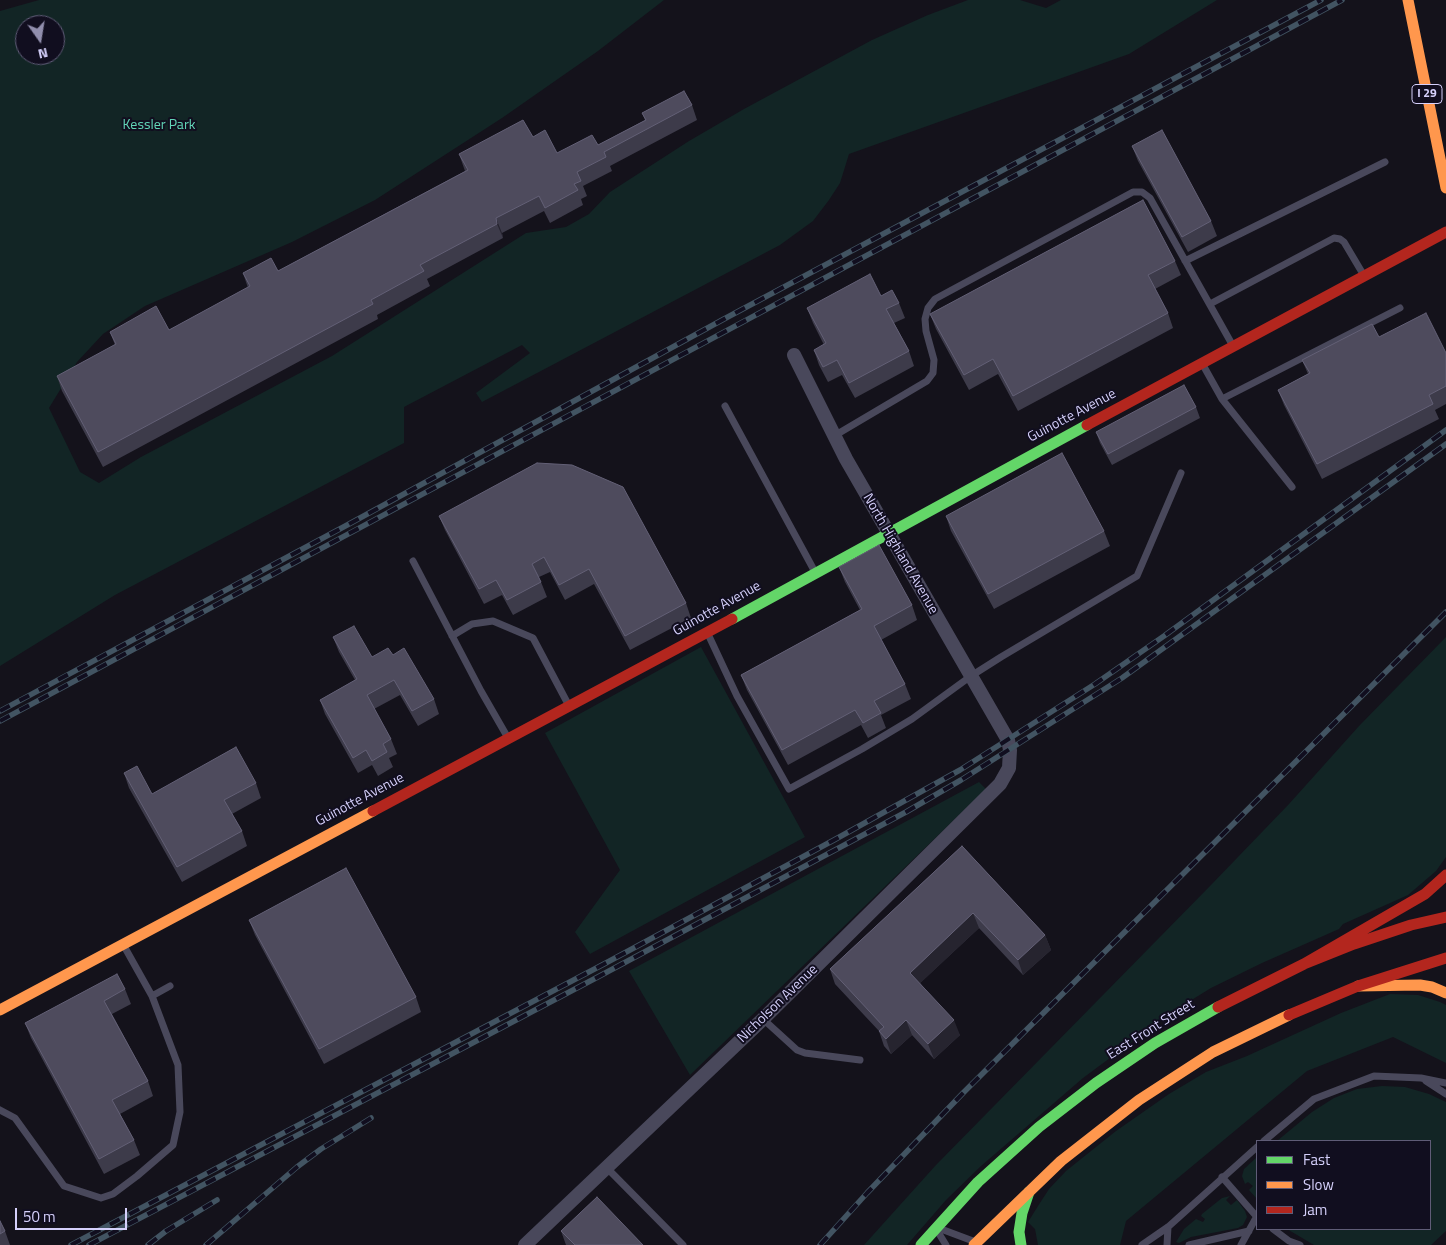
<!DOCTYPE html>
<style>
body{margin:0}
#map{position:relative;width:1446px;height:1245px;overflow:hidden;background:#14121b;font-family:"Titillium Web",sans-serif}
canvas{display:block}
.legend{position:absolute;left:1256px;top:1140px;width:175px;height:90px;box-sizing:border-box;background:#110e1f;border:1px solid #5f5c77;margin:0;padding:6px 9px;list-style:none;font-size:15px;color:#d5d0fb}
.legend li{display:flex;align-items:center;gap:10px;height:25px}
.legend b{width:25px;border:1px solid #5f5c77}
.north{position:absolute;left:15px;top:15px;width:50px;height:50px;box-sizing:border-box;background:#110e1f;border:1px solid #5f5c77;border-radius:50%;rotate:167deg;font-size:14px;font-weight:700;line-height:20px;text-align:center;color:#d5d0fb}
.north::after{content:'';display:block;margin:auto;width:18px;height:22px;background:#918ead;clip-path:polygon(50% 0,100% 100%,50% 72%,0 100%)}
.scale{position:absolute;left:15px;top:1208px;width:112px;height:22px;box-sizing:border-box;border:2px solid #d5d0fb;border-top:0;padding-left:6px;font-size:15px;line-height:18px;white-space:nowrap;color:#d5d0fb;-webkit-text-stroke:4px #110e1f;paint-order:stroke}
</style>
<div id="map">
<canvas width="1446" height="1245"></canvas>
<ul class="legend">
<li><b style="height:6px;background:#63d668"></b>Fast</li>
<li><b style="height:6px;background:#ff974d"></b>Slow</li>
<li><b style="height:6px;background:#b3261e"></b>Jam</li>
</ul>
<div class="north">N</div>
<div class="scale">50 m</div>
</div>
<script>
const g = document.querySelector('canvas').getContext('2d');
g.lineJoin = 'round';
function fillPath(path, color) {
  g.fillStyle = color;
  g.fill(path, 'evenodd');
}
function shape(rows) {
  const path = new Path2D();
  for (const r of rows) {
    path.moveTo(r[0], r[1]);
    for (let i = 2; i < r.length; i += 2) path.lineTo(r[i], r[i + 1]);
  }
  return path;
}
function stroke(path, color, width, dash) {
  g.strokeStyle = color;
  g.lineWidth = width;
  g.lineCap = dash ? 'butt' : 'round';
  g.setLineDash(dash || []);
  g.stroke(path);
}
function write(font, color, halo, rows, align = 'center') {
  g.font = font + ' "Titillium Web",sans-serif';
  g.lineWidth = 4;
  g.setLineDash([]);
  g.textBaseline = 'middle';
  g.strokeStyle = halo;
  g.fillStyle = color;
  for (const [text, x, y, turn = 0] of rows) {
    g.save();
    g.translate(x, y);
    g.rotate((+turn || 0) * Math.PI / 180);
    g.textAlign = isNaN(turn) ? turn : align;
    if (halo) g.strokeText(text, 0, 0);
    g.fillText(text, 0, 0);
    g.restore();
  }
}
fillPath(shape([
 [39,0,664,0,598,51,502,118,375,200,292,242,145,306,103,334,77,362,49,408,80,472,99,483,141,457,332,356,526,233,566,227,589,214,610,192,689,141,744,109,872,40,928,15,968,0,1020,0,1046,8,1061,0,1217,0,1129,54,849,154,840,183,829,200,813,221,780,245,482,402,476,393,530,353,522,345,404,407,404,443,115,595,0,666,0,11],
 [25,25,55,25,55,55,25,55],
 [1446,637,1446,857,1436,871,1408,895,1343,924,1339,929,1262,963,1211,988,1172,1012,1083,1078,981,1166,946,1200,907,1245,864,1245,936,1165,1211,885,1289,804,1359,726],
 [701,647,805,837,590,954,575,932,620,870,545,733],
 [979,782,986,789,690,1075,629,971],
 [1390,994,1418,995,1440,1002,1446,1005,1446,1063,1393,1037,1307,1071,1126,1221,1120,1245,1038,1245,1035,1229,1028,1222,1038,1206,1049,1189,1066,1171,1116,1131,1169,1094,1206,1072,1247,1056,1341,1013],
 [1382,1086,1405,1087,1429,1094,1446,1102,1446,1231,1431,1245,1314,1245,1287,1229,1430,1229,1430,1141,1277,1141,1312,1112,1334,1098,1357,1089],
 [1257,1157,1257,1199,1249,1190,1253,1186,1248,1182,1245,1184,1242,1176,1244,1169],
 [1230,1196,1226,1200,1231,1205,1237,1200,1245,1211,1247,1217,1243,1225,1238,1228,1191,1237,1179,1243,1176,1242,1184,1229,1196,1219,1203,1222,1205,1219,1201,1216,1202,1214,1222,1198]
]), '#122525');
stroke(shape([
 [1185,261,1385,162],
 [1210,304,1334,238,1340,239,1344,242,1363,274],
 [1203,365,1222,399,1400,308],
 [1222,399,1292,487],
 [725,406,815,572],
 [834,436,927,381,933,373,934,360,926,331,925,319,928,308,935,299,1133,192,1142,192,1150,198,1233,346],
 [413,561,481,691,508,738],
 [708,634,737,696,789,789,862,749,912,719,971,676,1001,657,1137,576,1181,473],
 [452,636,472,624,493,621,533,638,568,704],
 [124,946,152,996,170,986],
 [763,1019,797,1050,805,1053,860,1060],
 [1426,1081,1446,1094],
 [0,1110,15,1118,64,1186,101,1198,113,1194,137,1176,173,1145,180,1112,178,1065,152,996],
 [1264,1141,1314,1099,1374,1076,1421,1078,1446,1083],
 [606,1167,683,1245],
 [1222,1177,1257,1217],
 [941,1229,973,1241],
 [1273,1229,1289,1241,1300,1245],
 [938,1232,946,1245],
 [1142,1245,1168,1227,1257,1147],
 [1167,1245,1168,1227],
 [1189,1245,1249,1231],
 [1241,1245,1257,1216]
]), '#49485b', 7);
stroke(shape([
 [525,1245,763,1019,1000,784,1009,768,1010,750,1008,740,846,459,794,355]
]), '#49485b', 14);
stroke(shape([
 [732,619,1087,425],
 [921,1245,978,1182,1039,1127,1096,1083,1155,1043,1218,1007],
 [1021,1245,1019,1232,1022,1213,1029,1192]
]), '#63d668', 11);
stroke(shape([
 [1408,0,1446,188],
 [1358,986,1420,985,1432,987,1446,993],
 [0,1010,373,811],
 [974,1245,1061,1161,1139,1100,1213,1052,1289,1015]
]), '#ff974d', 11);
stroke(shape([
 [1087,425,1446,232],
 [373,811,732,619],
 [1304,964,1425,894,1446,875],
 [1218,1007,1304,964,1354,944,1411,925,1446,917],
 [1289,1015,1358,986,1446,958]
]), '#b3261e', 11);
const rail = shape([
 [0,711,349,524,724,319,1321,0],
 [0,721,1342,0],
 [71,1245,604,964,834,840,960,770,1095,684,1164,636,1446,430],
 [89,1245,594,979,906,812,961,780,1122,678,1446,444],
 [148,1245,166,1231,217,1200],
 [206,1245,297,1167,321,1149,371,1118],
 [820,1245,867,1193,964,1092,1446,612]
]);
stroke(rail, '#425462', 5.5);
stroke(rail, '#110e1f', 4, [11]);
fillPath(shape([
 [692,105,697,120,610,166,612,171,583,186,587,196,581,199,583,205,550,223,544,211,502,233,503,238,427,279,430,286,377,315,378,319,103,467,62,391,57,376,115,345,110,332,169,330,248,288,243,273,278,271,465,171,459,154,533,137,557,153,598,145,645,120,642,113],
 [1132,146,1211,221,1217,236,1188,252,1138,161],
 [1175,261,1181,275,1155,289,1168,313,1173,328,1018,411,998,374,969,390,936,329,930,314],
 [881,296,899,303,905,318,894,323,909,351,914,366,855,398,842,375,828,382,819,365,814,350,824,345,813,323,807,308],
 [1379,337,1446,353,1446,404,1435,410,1439,419,1322,479,1284,405,1278,390,1308,374,1302,360],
 [1196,407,1200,418,1112,465,1100,443,1096,432],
 [439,516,686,603,691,618,630,650,594,584,565,600,550,572,539,577,547,597,513,615,502,595,484,604,445,530],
 [946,516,1104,531,1110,546,994,609,951,531],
 [839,567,912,605,917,620,881,640,905,684,911,699,881,715,886,728,868,738,861,725,788,765,747,690,741,675,860,610,845,582],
 [333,637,372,657,393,655,434,699,439,714,418,726,400,695,374,709,391,739,397,754,389,758,393,767,378,776,372,765,358,773,325,714,320,700,355,680,339,652],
 [124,773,152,794,256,783,261,798,232,814,242,831,247,846,182,882,129,788],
 [962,846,1045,935,1051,950,1023,975,979,928,920,983,960,1035,934,1059,912,1035,891,1054,884,1046,879,1031,835,984,830,969],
 [249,920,416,997,421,1012,324,1064,255,935],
 [125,989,131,1004,112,1014,148,1081,153,1096,120,1114,134,1140,140,1155,104,1174,31,1038,25,1023],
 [0,1221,5,1231,10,1245,0,1245],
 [561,1231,643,1245,566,1245]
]), '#3d3b4a');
fillPath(shape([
 [496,218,502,233,503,238,497,224],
 [973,913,979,928,915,988,910,973],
 [1045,935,1051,950,1023,975,1018,960],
 [906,1020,912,1035,891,1054,886,1039],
 [954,1020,960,1035,934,1059,928,1044]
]), '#26242f');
const building = shape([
 [684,91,692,105,604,152,606,157,577,172,581,181,574,184,578,190,545,208,539,196,496,218,497,224,420,265,424,271,371,300,373,304,98,452,57,376,116,344,110,332,156,306,169,330,250,286,243,273,271,258,278,271,468,170,459,154,523,120,533,137,545,130,557,153,592,135,598,145,646,120,642,113,684,91],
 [1162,130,1211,221,1182,237,1132,146,1162,130],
 [1143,200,1175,261,1148,275,1168,313,1013,396,993,359,964,375,930,314,1143,200],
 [870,274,881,296,892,290,899,303,886,309,909,351,849,383,837,360,823,367,814,350,826,343,807,308,870,274],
 [1426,313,1446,353,1446,386,1429,395,1433,404,1317,464,1278,390,1310,373,1302,360,1372,324,1379,337,1426,313],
 [1184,385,1196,407,1108,454,1096,432,1184,385],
 [1062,453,1104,531,988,594,946,516,1062,453],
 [537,463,572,465,623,487,686,603,625,636,589,569,559,585,544,557,532,564,541,582,507,600,496,580,479,589,439,516,537,463],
 [879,545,912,605,874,626,905,684,874,701,881,713,863,723,855,710,782,750,741,675,862,609,839,567,879,545],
 [354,626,372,657,388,648,393,655,404,648,434,699,412,711,394,680,367,695,391,739,383,744,387,752,372,761,366,750,353,758,320,700,357,679,333,637,354,626],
 [236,747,256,783,224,800,242,831,177,867,124,773,137,766,152,794,236,747],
 [962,846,1045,935,1018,960,973,913,910,973,954,1020,928,1044,906,1020,886,1039,879,1031,884,1027,830,969,962,846],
 [346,868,416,997,319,1049,249,920,346,868],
 [117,974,125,989,104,1001,148,1081,112,1100,134,1140,99,1159,25,1023,117,974],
 [597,1197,643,1245,575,1245,561,1231,597,1197],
 [0,1221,5,1231,0,1234,0,1221]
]);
fillPath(building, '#4e4b5d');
stroke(building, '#636076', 1);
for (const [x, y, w] of [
 [1427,94,30]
]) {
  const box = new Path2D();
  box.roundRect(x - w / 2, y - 9.5, w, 19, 4);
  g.fillStyle = '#110e1f';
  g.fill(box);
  stroke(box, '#d5d0fb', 1);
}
write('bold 12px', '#d5d0fb', null, [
 ["I 29",1427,94]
]);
write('14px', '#62d5b8', '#110e1f', [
 ["Kessler Park",159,126]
]);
write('14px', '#d5d0fb', '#110e1f', [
 ["Guinotte Avenue",1072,416,-28],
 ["North Highland Avenue",900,554,60],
 ["Guinotte Avenue",717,609,-29],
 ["Guinotte Avenue",360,800,-28],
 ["Nicholson Avenue",778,1004,-44],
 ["East Front Street",1151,1030,-32]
]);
</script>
